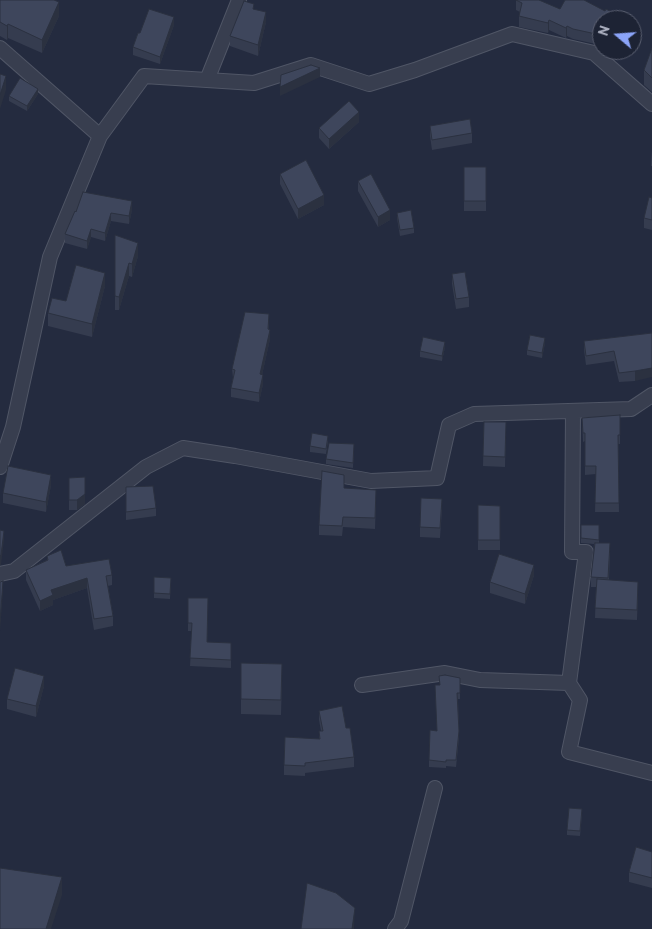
<!DOCTYPE html>
<style>
body{margin:0}
#map{position:relative;width:652px;height:929px;overflow:hidden;background:#242b3f;font-family:"PT Sans",sans-serif}
canvas{display:block}
.north{position:absolute;left:592px;top:10px;width:50px;height:50px;box-sizing:border-box;background:#1d2334;border:1px solid #5a5f70;border-radius:50%;rotate:288deg;font-size:14px;font-weight:700;line-height:20px;text-align:center;color:#b5b9c9}
.north::after{content:'';display:block;margin:auto;width:18px;height:22px;background:#8ba4f8;clip-path:polygon(50% 0,100% 100%,50% 72%,0 100%)}
</style>
<div id="map">
<canvas width="652" height="929"></canvas>
<div class="north">N</div>
</div>
<script>
const g = document.querySelector('canvas').getContext('2d');
g.lineJoin = 'round';
function shape(rows) {
  const path = new Path2D();
  for (const r of rows) {
    path.moveTo(r[0], r[1]);
    for (let i = 2; i < r.length; i += 2) path.lineTo(r[i], r[i + 1]);
  }
  return path;
}
function stroke(path, color, width, dash) {
  g.strokeStyle = color;
  g.lineWidth = width;
  g.lineCap = dash ? 'butt' : 'round';
  g.setLineDash(dash || []);
  g.stroke(path);
}
function fillPath(path, color) {
  g.fillStyle = color;
  g.fill(path, 'evenodd');
}
const minor = shape([
 [0,48,100,136],
 [207,80,239,0],
 [573,411,572,552,586,552,569,683,580,700,569,752,652,773],
 [0,467,13,427,50,257,100,136,144,76,254,83,311,65,369,84,415,70,512,34,594,53,652,104],
 [0,574,14,571,146,467,183,448,235,456,371,481,437,478,449,425,474,414,631,409,652,395],
 [362,685,445,673,480,680,569,683],
 [395,929,401,921,435,788]
]);
stroke(minor, '#505666', 16);
stroke(minor, '#383e4f', 14);
fillPath(shape([
 [0,0,59,16,42,53,8,38,7,40,0,36],
 [516,0,560,9,619,20,602,20,602,49,596,44,573,39,567,36,566,38,549,30,548,33,519,27,519,16,520,12,516,10],
 [266,22,258,56,230,46,230,36],
 [174,25,160,64,133,55,133,47,140,33],
 [652,48,652,92,644,85,644,70],
 [38,94,27,111,9,101,9,96],
 [359,122,329,149,319,138,319,128],
 [430,126,472,133,472,143,432,150,430,136],
 [652,150,652,166,651,166],
 [464,167,486,167,486,211,464,211],
 [280,174,324,205,298,219,280,184],
 [358,181,390,220,378,227,358,191],
 [652,198,652,230,644,228,644,218],
 [132,210,129,224,111,221,105,241,91,237,87,249,65,243,65,234,75,211],
 [397,213,414,228,414,233,400,236,397,218],
 [115,235,138,256,132,277,129,276,119,310,115,310],
 [452,274,469,297,469,307,456,309,452,284],
 [105,286,92,337,48,326,48,313],
 [269,323,269,329,270,339,262,375,263,384,259,402,231,397,231,388,233,378,232,369],
 [652,333,635,381,619,382,614,361,586,365,584,350,584,341],
 [545,343,542,358,527,355,527,350],
 [445,347,442,361,420,357,420,351],
 [582,418,620,435,620,444,618,444,619,512,595,512,596,474,585,475,585,441,583,442],
 [484,422,506,422,505,467,483,466],
 [328,441,326,454,310,452,310,446],
 [354,444,353,468,326,464,326,459],
 [69,478,85,504,77,510,69,510],
 [51,485,46,512,3,503,3,493],
 [126,487,156,508,156,516,126,520],
 [344,489,376,500,375,529,343,527,342,536,319,535,319,525],
 [478,505,500,506,500,550,478,550],
 [442,509,440,538,420,537,420,527],
 [581,525,599,525,599,543,610,553,609,580,638,592,637,620,595,618,596,587,591,587,591,577,594,544,581,543],
 [47,556,66,566,112,575,112,585,108,586,113,616,113,626,94,630,87,588,53,600,53,605,40,611,26,580,26,570,47,560],
 [534,575,525,604,490,593,490,582],
 [154,577,171,578,170,599,154,598],
 [188,598,207,642,231,651,231,668,190,666,192,631,188,631],
 [241,663,282,679,281,715,241,714],
 [460,678,460,699,458,699,459,737,456,767,446,766,446,768,429,767,429,760,437,731,439,685],
 [44,686,36,717,7,709,7,699],
 [319,711,346,728,354,757,354,767,305,773,305,776,284,775,284,765,319,739,319,731,321,731,319,720],
 [582,814,580,836,567,835,567,830],
 [652,852,652,888,629,882,629,872]
]), '#353c4f');
fillPath(shape([
 [59,2,59,16,42,53,42,40],
 [266,12,266,22,258,56,258,45],
 [174,17,174,25,160,64,160,57],
 [549,20,549,30,548,33,548,23],
 [8,24,8,38,7,40,7,26],
 [567,26,567,36,566,38,566,28],
 [320,68,320,77,280,96,280,87],
 [6,76,6,90,0,109,0,95],
 [38,89,38,94,27,111,27,106],
 [359,112,359,122,329,149,329,139],
 [324,195,324,205,298,219,298,209],
 [132,201,132,210,129,224,129,216],
 [390,210,390,220,378,227,378,217],
 [111,213,111,221,105,241,105,233],
 [91,229,91,237,87,249,87,241],
 [138,243,138,256,132,277,132,264],
 [129,263,129,276,119,310,119,297],
 [105,273,105,286,92,337,92,324],
 [269,314,268,338,270,330,270,339,260,384,260,374,268,329],
 [545,338,545,343,542,358,542,353],
 [445,342,445,347,442,361,442,356],
 [652,368,652,377,635,381,635,371],
 [263,375,263,384,259,402,259,393],
 [51,475,51,485,46,512,46,502],
 [85,494,85,504,77,510,77,500],
 [4,531,4,540,1,565,0,565,0,556],
 [534,565,534,575,525,604,525,594],
 [87,578,87,588,53,600,53,605,40,611,40,601,51,590],
 [3,581,3,591,0,631,0,622],
 [638,582,638,592,637,620,637,610],
 [44,676,44,686,36,717,36,706],
 [62,877,62,895,51,929,46,929],
 [355,908,354,929,352,929]
]), '#2b3140');
const building = shape([
 [0,0,54,0,59,2,42,40,8,24,7,26,0,22,0,0],
 [516,0,539,0,560,9,565,0,584,0,605,11,606,9,619,16,617,20,602,20,602,39,596,34,573,29,567,26,566,28,549,20,548,23,519,16,522,3,516,0],
 [244,1,254,4,253,9,266,12,258,45,230,36,244,1],
 [149,9,174,17,160,57,133,47,138,33,140,33,149,9],
 [652,48,652,78,644,70,652,48],
 [311,65,320,68,280,87,281,75,311,65],
 [0,74,6,76,0,95,0,74],
 [20,78,38,89,27,106,9,96,20,78],
 [349,101,359,112,329,139,319,128,349,101],
 [470,119,472,133,432,140,430,126,470,119],
 [306,160,324,195,298,209,280,174,306,160],
 [464,167,486,167,486,201,464,201,464,167],
 [371,174,390,210,378,217,358,181,371,174],
 [83,192,132,201,129,216,111,213,105,233,91,229,87,241,65,234,75,211,76,212,83,192],
 [649,197,652,198,652,220,644,218,649,197],
 [411,210,414,228,400,230,397,213,411,210],
 [115,235,138,243,132,264,129,263,119,297,115,296,115,235],
 [76,265,105,273,92,324,48,313,52,298,66,301,76,265],
 [465,272,469,297,456,299,452,274,465,272],
 [245,312,269,314,268,329,270,330,260,374,263,375,259,393,231,388,235,370,232,369,245,312],
 [652,333,652,368,635,371,619,373,614,351,586,356,584,341,652,333],
 [530,335,545,338,542,353,527,350,530,335],
 [423,337,445,342,442,356,420,351,423,337],
 [620,415,620,435,618,435,619,503,595,503,596,466,585,466,585,433,583,433,582,418,620,415],
 [484,422,506,422,505,457,483,456,484,422],
 [312,433,328,436,326,449,310,446,312,433],
 [329,443,354,444,353,463,326,459,329,443],
 [8,466,51,475,46,502,3,493,8,466],
 [322,471,344,475,344,488,376,490,375,518,343,517,342,526,319,525,322,471],
 [85,477,85,494,77,500,69,500,69,478,85,477],
 [153,486,156,508,126,512,126,487,153,486],
 [421,498,442,499,440,528,420,527,421,498],
 [478,505,500,506,500,540,478,540,478,505],
 [581,525,599,525,599,540,581,538,581,525],
 [0,530,4,531,1,555,0,556,0,530],
 [595,543,610,543,608,578,591,577,595,543],
 [61,550,66,566,109,559,112,575,106,576,113,616,94,619,87,578,51,590,53,595,40,601,26,570,48,560,47,556,61,550],
 [499,554,534,565,525,594,490,582,499,554],
 [154,577,171,578,170,594,154,593,154,577],
 [597,579,638,582,637,610,595,608,597,579],
 [3,581,0,622,0,582,3,581],
 [188,598,208,598,207,642,231,643,231,660,190,658,192,623,188,623,188,598],
 [241,663,282,664,281,700,241,699,241,663],
 [15,668,44,676,36,706,7,699,15,668],
 [445,675,460,678,460,693,457,693,459,731,456,760,446,760,446,762,429,760,430,730,437,731,435,685,440,685,439,676,445,675],
 [342,706,346,728,350,728,354,757,305,763,305,766,284,765,285,737,320,739,319,731,323,731,319,711,342,706],
 [569,808,582,809,580,831,567,830,569,808],
 [636,847,652,852,652,878,629,872,636,847],
 [0,868,62,877,46,929,0,929,0,868],
 [307,883,336,893,355,908,352,929,301,929,307,883]
]);
fillPath(building, '#3e465c');
stroke(building, '#2b3140', 1);
</script>
